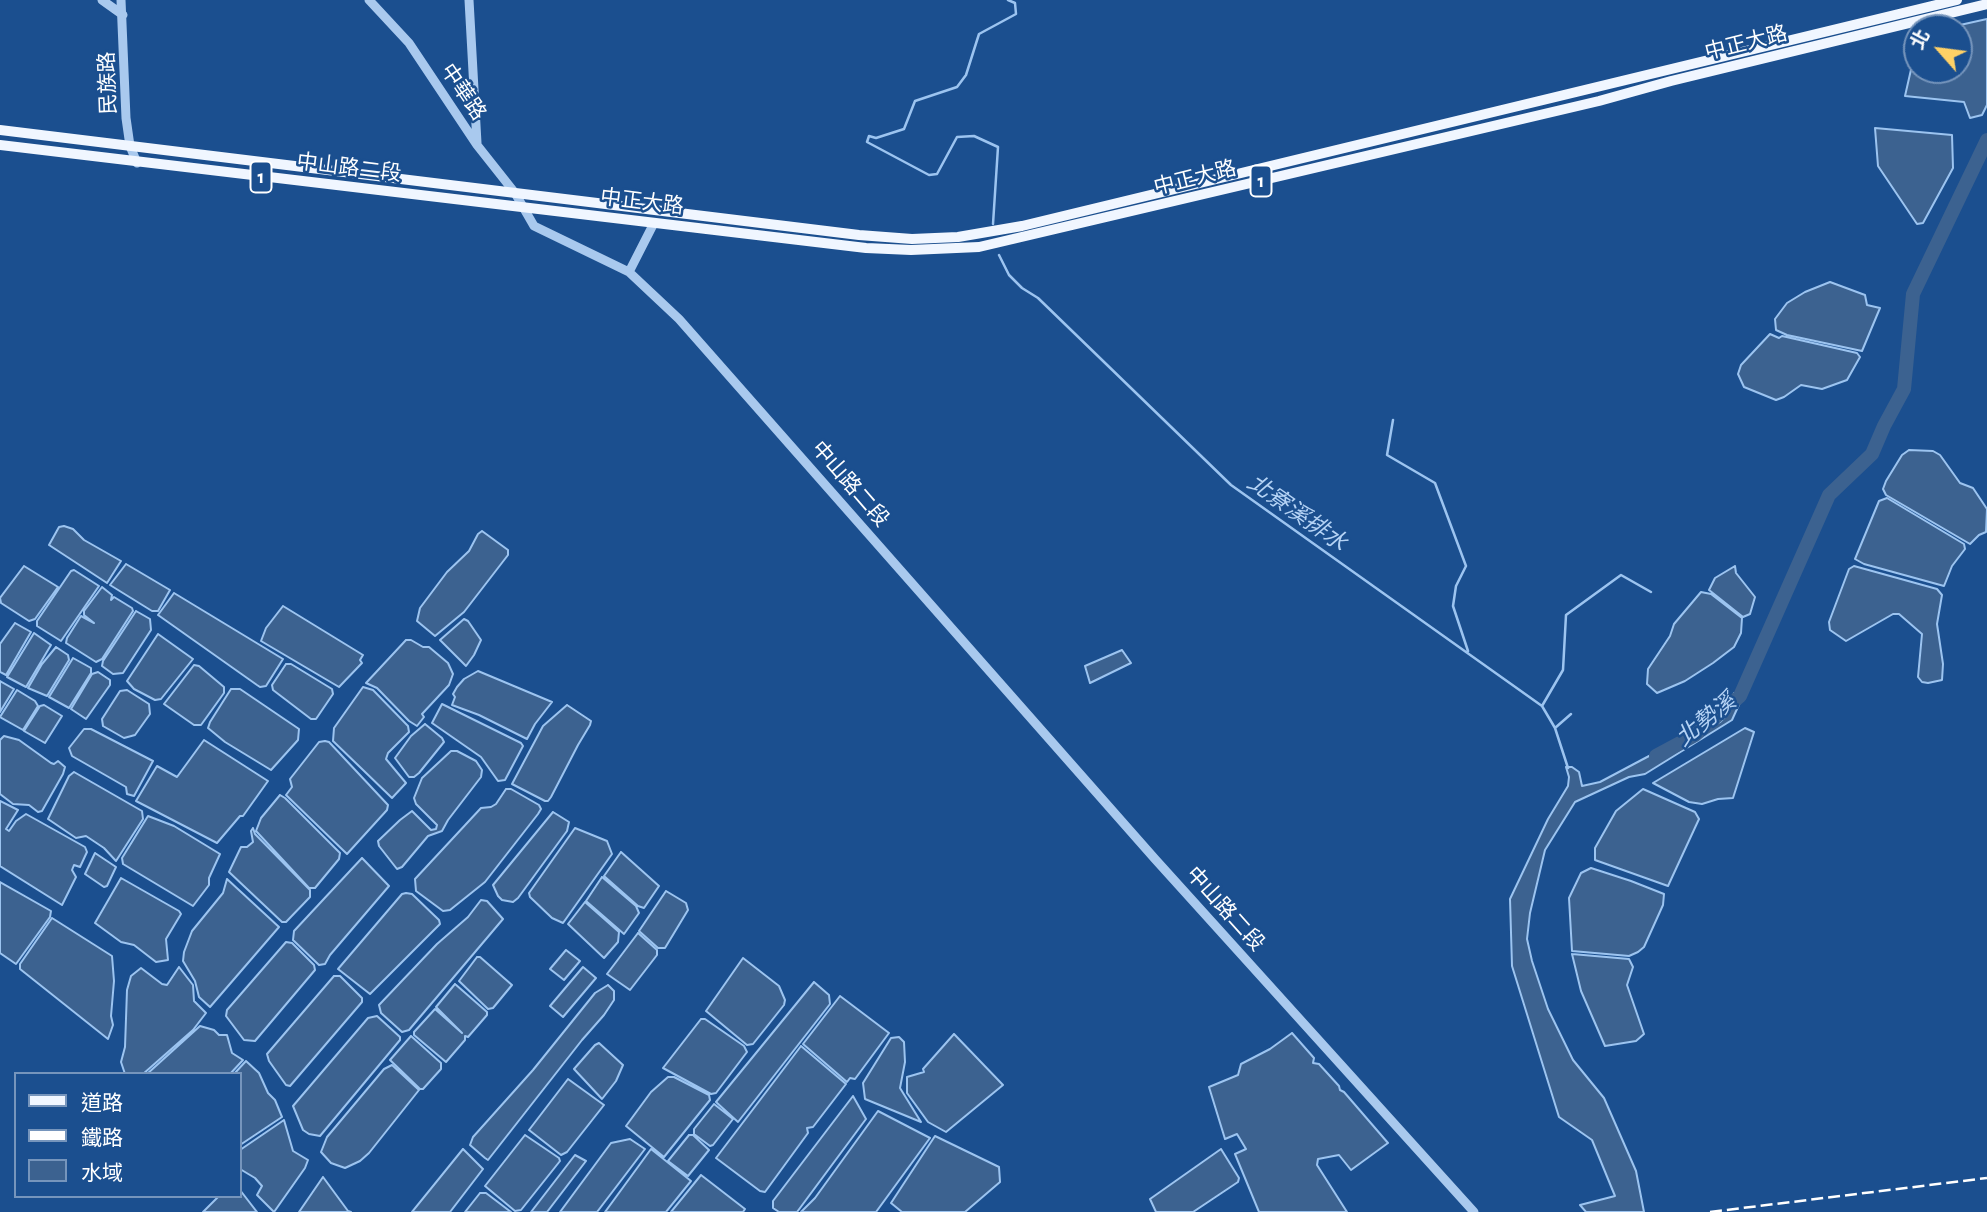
<!DOCTYPE html>
<meta charset="utf-8">
<style>
body{margin:0}
#map{position:relative;width:1987px;height:1212px;overflow:hidden;background:#1b4f8f;font-family:"Alegreya Sans","Noto Sans TC",sans-serif}
canvas{display:block}
.legend{position:absolute;left:14px;top:1072px;width:228px;height:126px;box-sizing:border-box;background:#1b4f8f;border:2px solid #7695bc;margin:0;padding:9px 12px;list-style:none;font-size:21px;color:#fff}
.legend li{display:flex;align-items:center;gap:14px;height:35px}
.legend b{width:35px;border:2px solid #7695bc}
.north{position:absolute;left:1903px;top:14px;width:70px;height:70px;box-sizing:border-box;background:#1b4f8f;border:2px solid #7695bc;border-radius:50%;rotate:298deg;font-size:19px;font-weight:700;line-height:28px;text-align:center;color:#fff}
.north::after{content:'';display:block;margin:auto;width:24px;height:32px;background:#ffd166;clip-path:polygon(50% 0,100% 100%,50% 72%,0 100%)}
</style>
<div id="map">
<canvas width="1987" height="1212"></canvas>
<ul class="legend">
<li><b style="height:9px;background:#f0f6ff"></b>道路</li>
<li><b style="height:9px;background:#fff"></b>鐵路</li>
<li><b style="height:19px;background:#3c6290"></b>水域</li>
</ul>
<div class="north">北</div>
</div>
<script>
const g = document.querySelector('canvas').getContext('2d');
g.lineJoin = 'round';
function fillPath(path, color) {
  g.fillStyle = color;
  g.fill(path, 'evenodd');
}
function shape(rows) {
  const path = new Path2D();
  for (const r of rows) {
    path.moveTo(r[0], r[1]);
    for (let i = 2; i < r.length; i += 2) path.lineTo(r[i], r[i + 1]);
  }
  return path;
}
function stroke(path, color, width, dash) {
  g.strokeStyle = color;
  g.lineWidth = width;
  g.lineCap = dash ? 'butt' : 'round';
  g.setLineDash(dash || []);
  g.stroke(path);
}
function write(font, color, halo, rows, align = 'center') {
  g.font = font + ' "Alegreya Sans","Noto Sans TC",sans-serif';
  g.lineWidth = 5;
  g.setLineDash([]);
  g.textBaseline = 'middle';
  g.strokeStyle = halo;
  g.fillStyle = color;
  for (const [text, x, y, turn = 0] of rows) {
    g.save();
    g.translate(x, y);
    g.rotate((+turn || 0) * Math.PI / 180);
    g.textAlign = isNaN(turn) ? turn : align;
    if (halo) g.strokeText(text, 0, 0);
    g.fillText(text, 0, 0);
    g.restore();
  }
}
const water = shape([
 [1987,19,1987,105,1982,115,1970,118,1964,102,1905,96,1915,52,1917,51,1917,70,1959,70,1959,54,1962,53,1960,25,1987,19],
 [1875,128,1952,135,1953,168,1923,223,1917,224,1878,166,1875,128],
 [1830,282,1865,295,1867,305,1880,308,1862,351,1787,335,1776,330,1775,319,1787,303,1805,292,1830,282],
 [1770,334,1779,338,1782,336,1857,353,1860,357,1847,380,1822,389,1801,385,1784,397,1776,400,1744,387,1738,374,1741,365,1770,334],
 [1909,450,1933,451,1940,455,1960,483,1973,488,1987,509,1986,532,1979,535,1970,544,1886,495,1883,489,1886,481,1902,455,1909,450],
 [1887,498,1964,544,1965,549,1952,566,1944,586,1864,564,1855,559,1879,501,1887,498],
 [64,526,73,529,84,540,121,561,107,583,49,545,59,527,64,526],
 [482,531,508,550,508,555,464,612,435,636,417,621,420,608,447,572,469,551,478,534,482,531],
 [126,564,170,590,158,611,152,611,110,585,126,564],
 [24,566,58,587,35,619,29,621,1,603,0,598,24,566],
 [1735,566,1736,573,1755,597,1750,614,1743,617,1709,590,1715,578,1735,566],
 [1854,566,1937,589,1942,595,1937,624,1943,664,1942,680,1928,683,1922,682,1918,677,1922,634,1899,614,1893,614,1846,641,1830,630,1829,622,1849,569,1854,566],
 [74,570,99,586,61,641,37,626,37,621,71,571,74,570],
 [102,587,112,595,111,600,114,597,132,608,133,611,102,659,96,662,66,643,67,638,81,616,94,623,84,615,84,611,102,587],
 [1701,592,1711,594,1742,618,1741,633,1734,647,1713,663,1685,681,1657,693,1647,684,1648,669,1670,636,1674,624,1701,592],
 [174,593,283,659,266,686,260,687,257,685,158,615,174,593],
 [283,606,363,655,360,660,362,663,339,687,261,641,266,628,283,606],
 [136,611,150,619,151,630,123,673,113,674,102,666,103,661,136,611],
 [464,619,468,621,481,640,474,655,466,666,440,640,464,619],
 [15,623,31,632,6,675,0,672,0,644,15,623],
 [34,633,51,645,26,687,7,677,34,633],
 [158,634,193,659,161,699,155,700,134,689,127,681,158,634],
 [406,640,411,640,423,647,429,647,448,663,453,674,449,685,422,714,424,717,417,726,409,721,377,688,366,683,406,640],
 [56,647,68,655,69,660,47,696,28,688,42,664,56,647],
 [1122,650,1131,663,1090,683,1085,666,1122,650],
 [73,658,91,668,91,673,69,708,49,697,73,658],
 [286,664,291,664,332,689,333,694,316,719,311,719,273,690,272,685,286,664],
 [194,665,199,666,224,687,224,693,201,725,194,725,164,704,194,665],
 [478,671,552,702,535,724,527,739,479,715,452,705,455,697,453,694,457,687,464,679,478,671],
 [98,672,110,680,110,685,86,719,71,709,92,674,98,672],
 [0,681,14,689,0,712,0,681],
 [363,687,373,690,408,726,409,732,388,753,386,759,406,783,392,798,333,741,334,728,363,687],
 [231,689,240,689,299,729,298,740,271,770,225,742,208,728,210,722,231,689],
 [17,690,35,701,38,706,23,730,0,717,17,690],
 [127,690,149,704,150,714,135,735,124,738,103,726,102,719,120,691,127,690],
 [1734,693,1742,698,1732,720,1645,774,1629,777,1575,802,1545,850,1530,913,1527,939,1532,961,1548,1009,1573,1060,1604,1098,1636,1171,1644,1212,1586,1212,1580,1205,1615,1196,1592,1140,1559,1117,1512,966,1510,899,1548,819,1568,786,1569,777,1566,767,1572,767,1579,772,1582,786,1600,782,1649,756,1681,744,1720,722,1732,710,1734,693],
 [442,704,521,743,523,746,505,780,498,781,481,757,432,723,442,704],
 [44,705,62,716,45,743,24,731,40,706,44,705],
 [567,705,591,721,590,725,578,745,551,797,548,801,545,801,512,784,543,726,567,705],
 [425,724,442,738,444,742,419,773,414,777,409,777,395,758,411,736,425,724],
 [1745,728,1754,732,1733,798,1718,799,1702,804,1689,802,1653,783,1745,728],
 [91,729,153,761,134,796,127,794,126,787,72,756,69,748,84,729,91,729],
 [4,736,19,740,51,763,54,764,58,761,65,767,63,774,42,811,38,812,29,805,13,804,0,794,0,740,4,736],
 [204,740,268,781,243,816,240,816,217,843,136,801,157,766,177,777,204,740],
 [325,741,329,742,388,805,387,810,347,854,286,795,292,787,290,779,319,742,325,741],
 [451,751,457,751,476,761,482,770,481,777,448,820,442,831,428,836,402,867,397,869,379,846,378,841,400,820,412,811,431,830,436,829,437,825,416,804,414,798,422,778,451,751],
 [74,772,142,811,143,819,116,861,104,848,86,836,76,838,48,819,69,776,74,772],
 [506,789,511,789,539,805,541,809,538,814,485,882,450,910,443,911,416,891,415,879,481,808,491,807,496,804,506,789],
 [1643,789,1695,812,1699,819,1668,886,1595,860,1595,848,1616,811,1643,789],
 [280,795,285,798,340,853,339,859,315,888,309,888,256,831,261,818,280,795],
 [0,801,18,810,6,829,9,831,16,821,26,814,85,847,87,852,80,867,74,865,72,870,76,877,62,905,0,866,0,801],
 [553,812,569,822,567,831,518,898,513,902,502,900,498,896,493,885,553,812],
 [148,816,174,826,220,854,209,878,209,885,193,906,123,864,122,858,148,816],
 [253,828,255,834,310,890,310,897,286,922,282,922,229,872,241,847,247,847,253,842,251,831,253,828],
 [575,828,607,841,612,854,563,923,552,918,530,897,529,893,575,828],
 [621,852,659,886,644,908,638,906,604,876,621,852],
 [95,853,116,867,107,886,104,887,85,874,95,853],
 [362,858,389,886,330,955,325,964,319,965,293,940,294,931,362,858],
 [1591,868,1631,881,1664,894,1663,905,1644,947,1638,952,1629,956,1572,951,1569,898,1581,873,1591,868],
 [602,877,636,906,639,913,624,934,586,901,602,877],
 [121,878,179,911,181,914,166,939,168,960,156,962,134,945,121,942,95,923,121,878],
 [227,879,279,927,210,1007,199,997,195,981,183,961,184,952,192,931,223,893,227,879],
 [0,882,51,911,50,917,16,964,0,953,0,882],
 [666,891,686,903,688,910,665,948,658,948,639,931,666,891],
 [406,893,412,894,439,920,440,924,370,994,338,969,402,894,406,893],
 [481,900,487,901,503,919,409,1030,402,1032,381,1013,379,1005,437,944,468,917,481,900],
 [585,902,619,932,618,942,604,958,568,924,585,902],
 [52,918,112,956,114,981,111,1016,113,1025,108,1039,20,969,20,964,52,918],
 [638,933,657,950,657,955,630,990,607,974,638,933],
 [286,942,292,943,314,965,315,970,255,1041,244,1040,226,1016,227,1010,286,942],
 [566,950,580,961,564,980,550,969,566,950],
 [1572,954,1629,959,1633,967,1627,985,1644,1034,1636,1041,1605,1046,1581,991,1572,954],
 [477,957,480,957,512,985,493,1008,488,1009,459,981,477,957],
 [743,958,779,986,785,1000,784,1005,753,1044,747,1045,706,1011,743,958],
 [179,967,193,985,194,1001,206,1013,193,1030,143,1074,125,1074,121,1062,125,1047,127,990,131,976,141,968,162,984,167,985,179,967],
 [583,967,596,978,563,1017,550,1006,583,967],
 [334,976,340,976,362,998,362,1002,290,1086,286,1085,269,1061,267,1054,334,976],
 [814,982,829,995,830,1004,738,1122,716,1102,814,982],
 [455,984,487,1012,487,1015,468,1037,465,1036,465,1040,446,1062,414,1035,414,1032,435,1009,462,1033,436,1007,455,984],
 [608,985,614,991,614,1000,604,1015,582,1040,488,1160,485,1158,470,1145,473,1137,533,1070,595,993,608,985],
 [840,996,889,1033,855,1079,850,1078,847,1082,803,1044,840,996],
 [377,1016,400,1037,400,1040,320,1136,309,1134,303,1130,293,1106,368,1018,377,1016],
 [701,1019,705,1019,744,1046,747,1052,716,1093,711,1094,663,1068,701,1019],
 [200,1026,214,1030,219,1035,227,1035,232,1053,243,1060,230,1074,147,1074,200,1026],
 [1292,1033,1314,1058,1313,1063,1319,1064,1339,1086,1340,1090,1344,1092,1388,1143,1351,1170,1339,1155,1318,1159,1317,1165,1347,1212,1259,1212,1235,1154,1246,1149,1237,1134,1225,1139,1209,1087,1238,1075,1241,1064,1270,1049,1292,1033],
 [954,1034,1003,1085,946,1132,928,1122,907,1093,907,1077,924,1072,923,1069,954,1034],
 [411,1036,441,1063,441,1069,423,1089,420,1089,390,1060,411,1036],
 [899,1037,904,1042,905,1062,900,1088,921,1122,865,1099,863,1083,891,1038,899,1037],
 [599,1043,623,1065,616,1081,602,1099,574,1069,595,1045,599,1043],
 [801,1046,846,1084,813,1127,807,1128,808,1133,765,1192,760,1191,716,1158,801,1046],
 [246,1061,259,1073,268,1093,275,1100,282,1117,240,1145,240,1074,234,1074,246,1061],
 [392,1065,419,1090,369,1153,360,1161,345,1168,331,1163,321,1152,327,1137,384,1069,392,1065],
 [668,1077,674,1077,709,1095,710,1100,664,1157,626,1126,651,1092,668,1077],
 [568,1079,604,1105,567,1152,561,1155,529,1130,568,1079],
 [853,1096,866,1119,797,1212,779,1212,773,1208,773,1201,853,1096],
 [714,1104,733,1119,713,1145,710,1146,694,1134,694,1129,714,1104],
 [878,1111,930,1138,876,1212,801,1212,815,1198,878,1111],
 [284,1120,293,1151,308,1160,305,1168,274,1212,257,1195,262,1186,255,1178,240,1169,240,1150,284,1120],
 [525,1135,559,1158,560,1161,521,1210,515,1211,485,1186,525,1135],
 [689,1135,693,1135,709,1150,688,1176,668,1161,689,1135],
 [935,1136,999,1167,1000,1182,965,1212,902,1212,891,1203,935,1136],
 [630,1139,645,1149,597,1212,560,1212,611,1143,630,1139],
 [463,1149,483,1169,450,1212,412,1212,463,1149],
 [651,1149,691,1181,666,1212,605,1212,651,1149],
 [1221,1149,1239,1178,1238,1182,1193,1212,1156,1212,1150,1199,1221,1149],
 [575,1155,586,1161,547,1212,531,1212,575,1155],
 [701,1175,745,1209,743,1212,671,1212,701,1175],
 [323,1177,348,1211,351,1212,299,1212,323,1177],
 [240,1190,257,1212,203,1212,219,1196,240,1196,240,1190],
 [480,1193,486,1193,511,1212,465,1212,480,1193]
]);
fillPath(water, '#3c6290');
stroke(water, '#9cc4f0', 2);
stroke(shape([
 [993,224,998,147,974,136,957,137,937,174,929,175,867,142,869,136,876,138,904,129,915,101,957,87,966,75,979,34,1016,14,1015,3,1008,0],
 [999,255,1009,275,1022,288,1038,298,1231,485,1542,706,1555,728,1568,768],
 [1393,420,1387,455,1435,483,1466,566,1456,586,1453,606,1468,651],
 [1542,706,1563,670,1566,615,1621,575,1651,592],
 [1555,728,1571,714]
]), '#9cc4f0', 2.5);
stroke(shape([
 [1656,756,1695,735,1740,696,1829,495,1872,454,1884,426,1904,389,1913,294,1987,140]
]), '#3c6290', 14);
stroke(shape([
 [102,0,123,15],
 [121,0,126,118,130,146,137,163],
 [369,0,409,43,477,145,515,193,534,226,629,272,679,319,1155,859,1474,1212],
 [469,0,477,143],
 [629,272,654,223]
]), '#a9c9ee', 9);
stroke(shape([
 [0,130,859,235,912,239,958,237,1022,226,1957,0],
 [0,145,866,248,911,250,979,247,1599,101,1671,81,1987,4]
]), '#f0f6ff', 10);
stroke(shape([
 [1710,1212,1987,1178]
]), '#fff', 2.5, [12, 5]);
for (const [x, y, w] of [
 [261,177,21],
 [1261,181,21]
]) {
  const box = new Path2D();
  box.roundRect(x - w / 2, y - 15.5, w, 31, 5);
  g.fillStyle = '#1b4f8f';
  g.fill(box);
  stroke(box, '#fff', 2);
}
write('bold 19px', '#fff', null, [
 ["1",261,177],
 ["1",1261,181]
]);
write('21px', '#fff', '#1b4f8f', [
 ["中正大路",1746,43,-14],
 ["民族路",108,83,-92],
 ["中華路",463,92,56],
 ["中山路二段",349,168,7],
 ["中正大路",1195,178,-14],
 ["中正大路",642,202,7],
 ["中山路二段",850,484,49],
 ["中山路二段",1225,909,48]
]);
write('italic 23px', '#b5d3f5', '#1b4f8f', [
 ["北寮溪排水",1297,513,35],
 ["北勢溪",1706,720,-39]
]);
</script>
